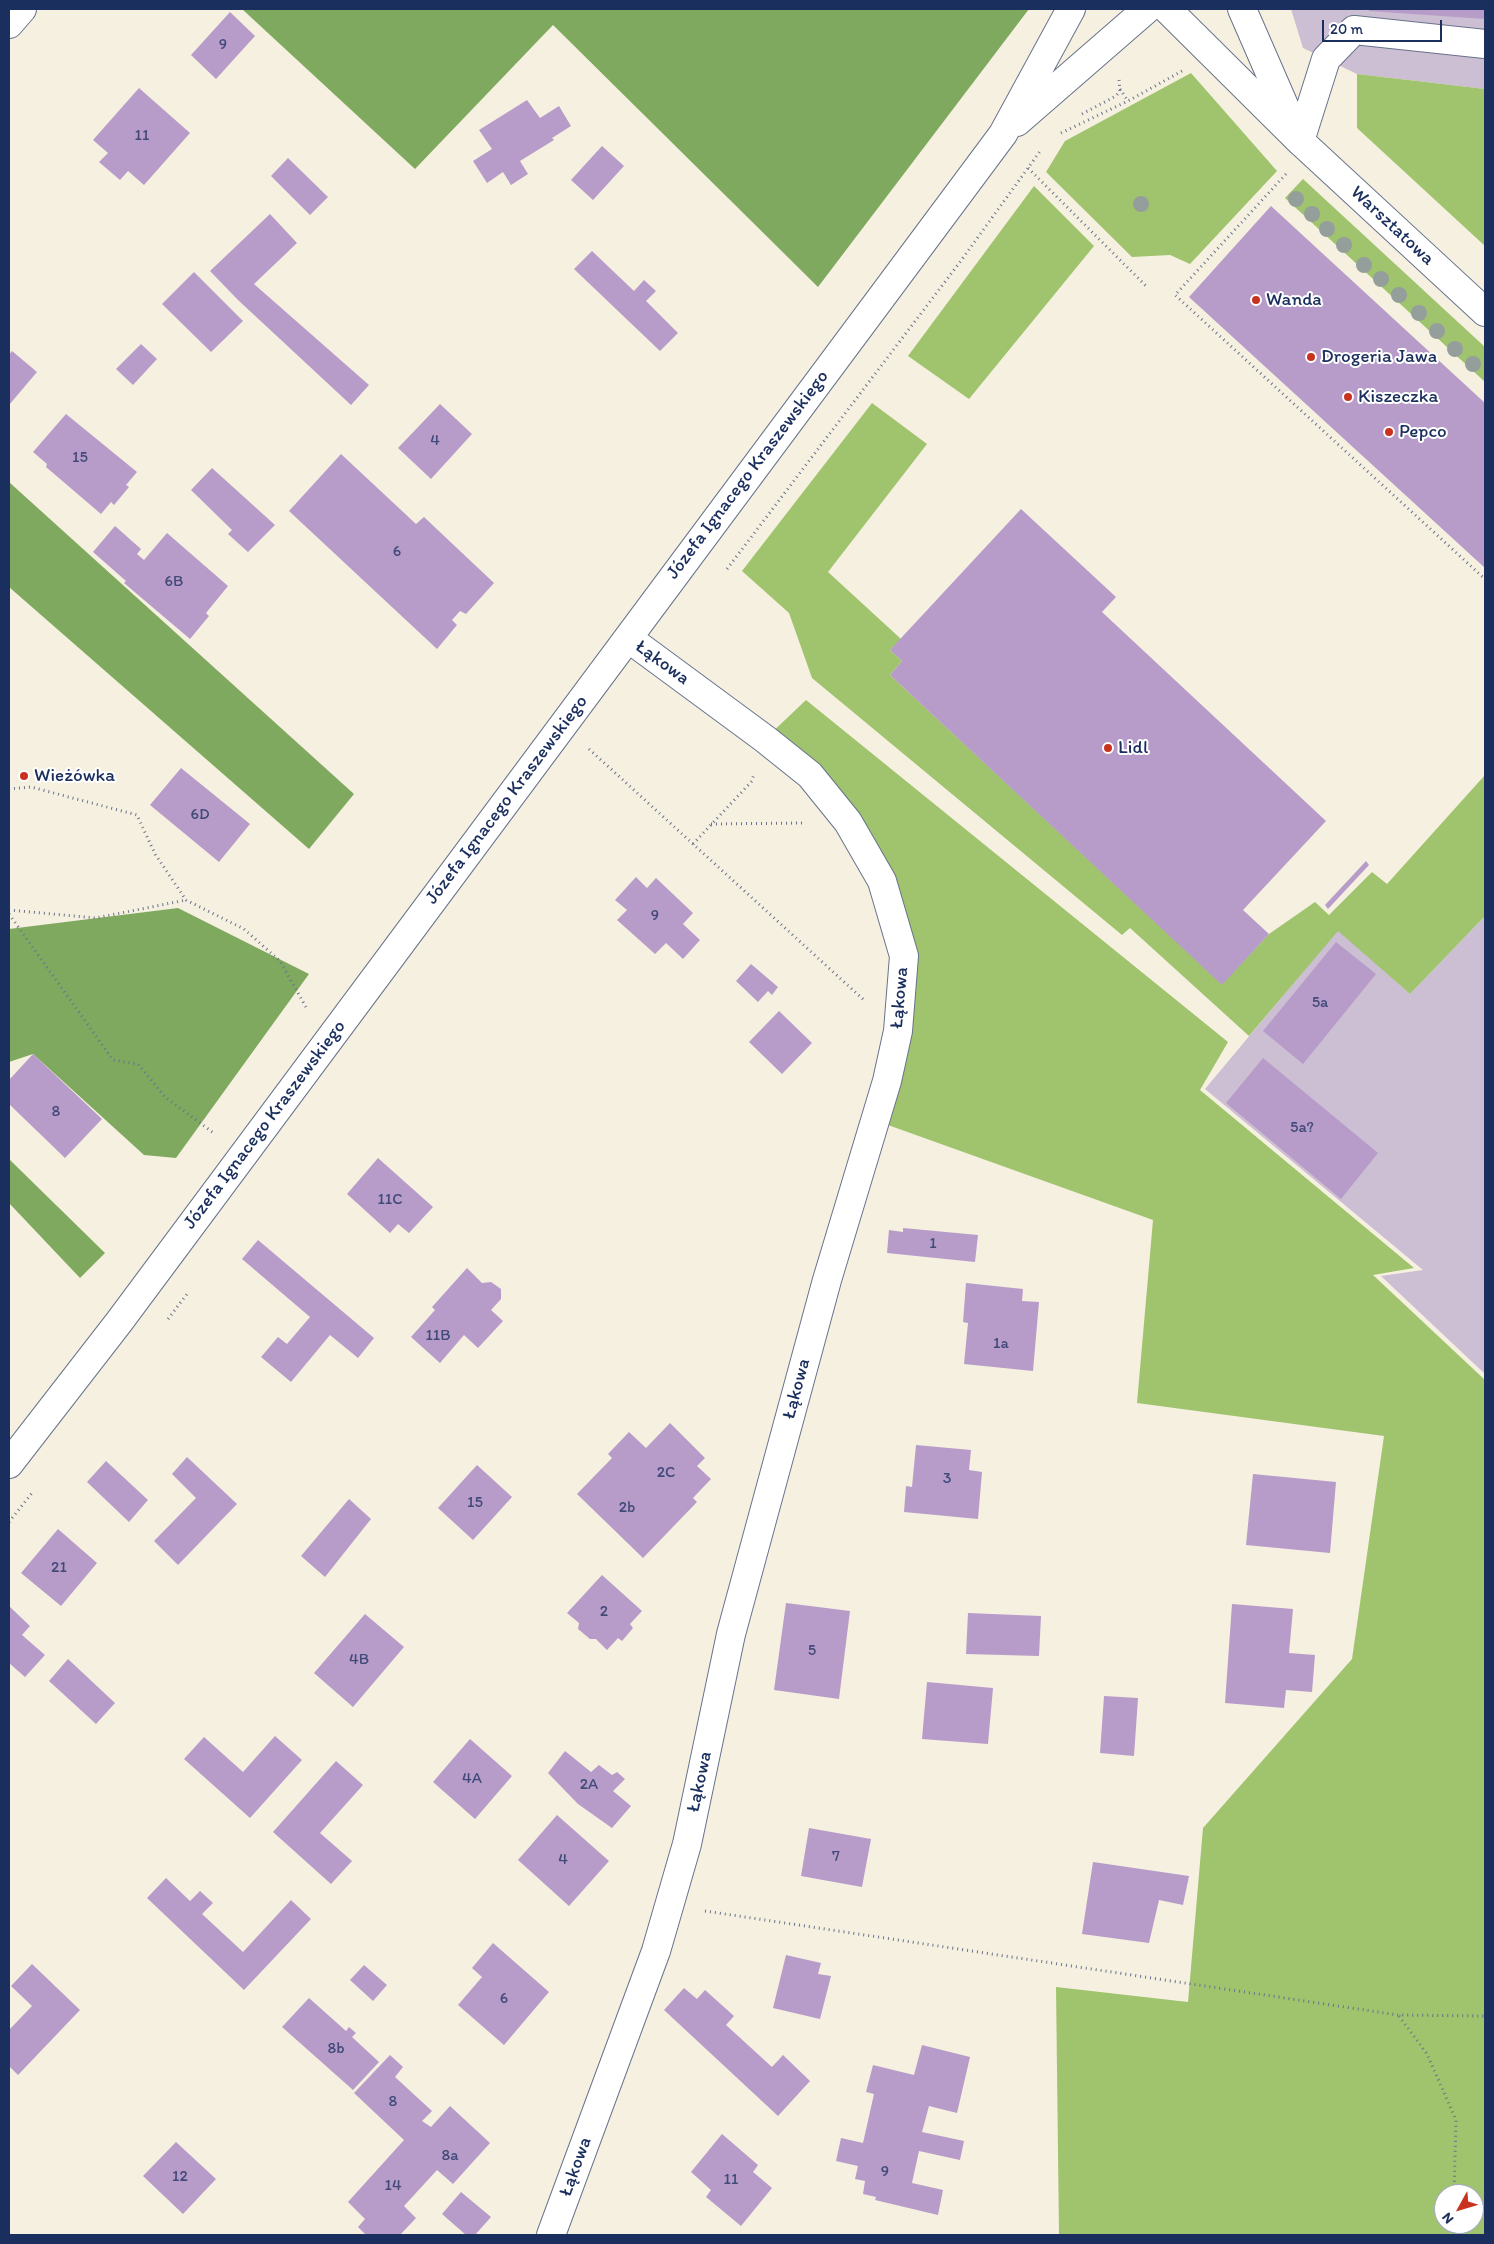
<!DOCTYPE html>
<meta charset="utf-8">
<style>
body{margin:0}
#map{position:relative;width:1494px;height:2244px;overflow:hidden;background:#f6f0e0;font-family:Itim,sans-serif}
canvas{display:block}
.frame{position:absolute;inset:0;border:10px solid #1b2f5e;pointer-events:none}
.north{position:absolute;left:1434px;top:2184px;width:50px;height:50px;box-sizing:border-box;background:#fff;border:1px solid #a4acbf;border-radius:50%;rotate:231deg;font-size:14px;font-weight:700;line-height:20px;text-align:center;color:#1b2f5e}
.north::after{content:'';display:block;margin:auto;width:18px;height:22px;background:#c8321e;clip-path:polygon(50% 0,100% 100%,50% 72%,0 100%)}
.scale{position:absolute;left:1322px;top:20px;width:120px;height:22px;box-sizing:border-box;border:2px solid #1b2f5e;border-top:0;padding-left:6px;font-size:15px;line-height:18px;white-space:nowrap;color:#1b2f5e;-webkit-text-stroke:4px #fff;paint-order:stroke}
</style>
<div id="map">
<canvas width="1494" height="2244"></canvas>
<div class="frame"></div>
<div class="north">N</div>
<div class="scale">20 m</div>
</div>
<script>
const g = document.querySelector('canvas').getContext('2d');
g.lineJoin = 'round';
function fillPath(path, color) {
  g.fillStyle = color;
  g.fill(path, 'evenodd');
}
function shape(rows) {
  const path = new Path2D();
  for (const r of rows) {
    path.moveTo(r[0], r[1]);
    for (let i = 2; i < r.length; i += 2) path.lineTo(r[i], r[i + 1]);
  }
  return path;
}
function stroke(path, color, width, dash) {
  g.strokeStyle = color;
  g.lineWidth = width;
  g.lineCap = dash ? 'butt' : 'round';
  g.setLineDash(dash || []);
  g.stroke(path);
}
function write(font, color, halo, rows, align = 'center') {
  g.font = font + ' Itim,sans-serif';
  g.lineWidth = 4;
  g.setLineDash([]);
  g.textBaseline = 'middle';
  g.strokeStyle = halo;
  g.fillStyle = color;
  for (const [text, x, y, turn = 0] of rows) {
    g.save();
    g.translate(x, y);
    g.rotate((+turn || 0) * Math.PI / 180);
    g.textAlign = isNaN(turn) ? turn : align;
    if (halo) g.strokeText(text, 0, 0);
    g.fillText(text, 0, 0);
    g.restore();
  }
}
fillPath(shape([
 [1291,9,1485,9,1485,89,1357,74,1303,48],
 [1485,916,1485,1374,1381,1276,1423,1270,1205,1089,1338,930,1410,994]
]), '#ccbed3');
fillPath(shape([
 [1191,73,1277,171,1190,264,1170,255,1132,257,1046,172,1065,141],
 [1357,74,1485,89,1485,246,1357,128],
 [1303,179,1485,347,1485,382,1285,198],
 [1034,186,1094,246,969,399,908,356],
 [872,403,927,444,828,572,901,639,890,650,902,661,890,675,1222,984,1269,934,1315,902,1329,915,1372,872,1387,884,1485,775,1485,916,1410,994,1338,931,1249,1036,1130,928,1122,935,812,678,789,613,742,571],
 [806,700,1228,1042,1200,1090,1414,1268,1373,1275,1485,1380,1485,2235,1059,2235,1056,1987,1188,2002,1203,1828,1352,1659,1384,1436,1137,1403,1153,1220,874,1120,898,1031,882,881,765,739],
 [1444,2194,1474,2194,1474,2224,1444,2224]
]), '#a0c36d');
fillPath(shape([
 [242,9,1029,9,818,287,553,25,415,169],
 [9,482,354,794,309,849,9,587],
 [178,908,309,974,176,1158,144,1155,33,1054,9,1062,9,929],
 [9,1159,105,1253,80,1278,9,1203]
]), '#80a960');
fillPath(shape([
 [1369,9,1485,9,1485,19,1369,11],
 [230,12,255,36,216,79,191,55],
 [139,88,190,133,144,185,128,171,120,180,99,162,108,153,93,140],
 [527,100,540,118,559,106,571,126,552,138,554,140,520,161,528,174,511,185,503,172,487,183,473,161,492,149,479,130],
 [602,146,624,166,593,200,571,180],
 [288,158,328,197,310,215,271,176],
 [1271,206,1485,403,1485,568,1189,297],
 [270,214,297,243,254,284,369,385,351,405,238,300,210,271],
 [592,251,634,291,644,280,656,291,646,301,678,333,660,351,574,269],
 [194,272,243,321,211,352,162,304],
 [141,344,157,359,133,385,116,369],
 [12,351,37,372,9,405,9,355],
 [440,404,472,434,431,479,398,448],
 [66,414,137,472,126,485,129,487,114,505,111,502,101,514,46,467,47,464,33,452],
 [341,454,416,524,424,517,494,583,466,614,460,611,452,620,457,625,437,649,289,511],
 [212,468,275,525,248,552,228,534,232,530,191,490],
 [1021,509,1116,597,1102,612,1326,821,1243,910,1269,934,1222,985,890,675,902,661,890,650],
 [115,526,141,549,137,554,144,560,167,533,228,586,206,613,209,616,190,639,124,583,126,581,93,552],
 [181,768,250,824,219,862,150,805],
 [1366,861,1369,865,1328,909,1325,905],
 [636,877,647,888,656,878,693,913,683,924,700,940,683,959,666,943,655,954,617,920,627,910,615,900],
 [1336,942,1376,974,1303,1064,1263,1031],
 [751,964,778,987,772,995,768,991,758,1002,736,981],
 [779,1011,812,1043,782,1074,749,1042],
 [33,1054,102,1119,65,1158,9,1104,9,1080],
 [1263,1058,1378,1153,1341,1199,1226,1103],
 [378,1158,433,1207,409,1233,398,1224,390,1233,347,1194],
 [903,1228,978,1235,975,1262,887,1253,889,1230,903,1232],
 [258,1240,374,1338,358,1358,330,1335,291,1382,261,1357,278,1337,287,1344,310,1317,242,1259],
 [467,1268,482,1283,491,1282,501,1289,501,1299,491,1310,503,1321,478,1348,464,1335,440,1363,411,1337,435,1310,432,1307],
 [966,1283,1023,1289,1022,1301,1039,1302,1033,1371,964,1364,968,1323,963,1322],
 [670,1423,705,1458,697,1466,711,1479,693,1498,697,1502,643,1558,577,1494,612,1458,608,1454,629,1432,646,1448],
 [916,1445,971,1450,969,1470,982,1472,978,1519,904,1512,906,1486,912,1487],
 [187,1457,237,1504,178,1565,154,1541,196,1498,172,1474],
 [106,1461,148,1500,129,1522,87,1482],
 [477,1465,512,1497,473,1540,438,1508],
 [1253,1474,1336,1482,1330,1553,1246,1545],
 [349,1499,371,1519,325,1577,301,1556],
 [58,1529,97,1563,61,1606,21,1573],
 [602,1575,642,1611,630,1624,633,1628,622,1641,618,1638,607,1650,596,1639,590,1639,578,1629,579,1623,567,1613],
 [786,1603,850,1611,839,1699,774,1690],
 [1232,1604,1293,1609,1289,1653,1315,1655,1312,1692,1286,1690,1284,1708,1225,1703],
 [9,1606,30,1626,22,1635,45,1655,25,1677,9,1663],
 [968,1613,1041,1616,1039,1656,966,1654],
 [365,1614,404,1647,353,1707,314,1673],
 [68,1659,115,1703,96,1724,49,1681],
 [927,1682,993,1688,988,1744,922,1739],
 [1104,1696,1138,1698,1134,1756,1100,1753],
 [275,1736,302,1760,250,1818,184,1759,204,1737,243,1772],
 [470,1739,512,1776,475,1819,433,1782],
 [565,1751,591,1772,599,1765,612,1775,617,1772,625,1779,613,1791,631,1806,612,1828,578,1804,548,1773],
 [336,1761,363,1785,320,1833,352,1861,331,1884,273,1832],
 [557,1815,609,1861,569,1906,518,1860],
 [809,1828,871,1839,862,1887,801,1876],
 [1093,1862,1189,1876,1183,1905,1159,1900,1149,1943,1082,1934],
 [166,1878,190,1901,200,1891,213,1903,202,1914,243,1952,291,1900,311,1919,244,1990,147,1898],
 [493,1943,549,1992,504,2045,458,2005,482,1977,472,1968],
 [786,1955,821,1963,818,1974,831,1976,820,2019,773,2008],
 [32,1964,80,2010,18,2075,9,2066,9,2030,32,2006,11,1986],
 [364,1965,387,1985,373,2001,350,1980],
 [684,1988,697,1999,705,1990,734,2016,726,2025,772,2067,783,2055,810,2081,778,2116,664,2010],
 [309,1998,346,2031,349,2027,356,2033,352,2037,379,2062,353,2090,282,2027],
 [922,2045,970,2057,957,2113,929,2106,922,2132,964,2141,960,2160,919,2151,912,2183,943,2190,938,2215,875,2200,876,2197,863,2194,865,2181,855,2179,858,2166,836,2161,841,2138,863,2143,874,2094,866,2092,873,2065,914,2075],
 [390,2055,403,2067,395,2077,432,2111,422,2121,431,2127,450,2106,490,2143,453,2184,437,2170,404,2206,416,2218,400,2235,366,2235,358,2227,365,2219,348,2202,404,2140,354,2093],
 [722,2134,758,2165,753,2172,772,2188,741,2226,706,2197,711,2190,691,2172],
 [176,2142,216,2179,183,2214,143,2176],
 [461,2192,491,2217,475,2235,466,2235,442,2214]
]), '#b79cc9');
const minor = shape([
 [1167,9,1300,141,1485,312],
 [1242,9,1293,126],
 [9,24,22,9],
 [1017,122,1147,9],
 [1300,141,1326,59,1354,30,1485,44],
 [9,1464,119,1322,1003,134,1071,9],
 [551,2235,656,1951,687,1844,731,1634,827,1280,887,1081,898,1031,904,956,882,881,848,822,810,775,765,739,628,638]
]);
stroke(minor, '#68738c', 30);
stroke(shape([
 [1120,89,1128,101],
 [1082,114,1116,96,1120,91,1119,80],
 [1061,133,1128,101,1182,71],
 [1028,168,1146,286],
 [1286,174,1175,295,1485,579],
 [727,569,960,262,1041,150],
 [589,749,865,1001],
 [9,789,31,787,137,815,155,854,186,900,244,929,280,961,307,1009],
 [711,824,803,823],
 [693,844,752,781,754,774],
 [9,910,96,918,186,900],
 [9,914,113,1060,138,1064,165,1097,215,1134],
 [168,1319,187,1294],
 [9,1522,32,1493],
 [705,1911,1398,2015,1485,2016],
 [1399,2016,1427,2054,1456,2120,1454,2194],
 [1453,2235,1453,2224]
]), '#68738c', 3, [1, 4]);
stroke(minor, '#fff', 28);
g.fillStyle = '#949e9b';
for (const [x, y] of [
 [1296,199],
 [1141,204],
 [1312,214],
 [1327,229],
 [1344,245],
 [1364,265],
 [1381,279],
 [1399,295],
 [1419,313],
 [1437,331],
 [1455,349],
 [1473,364]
]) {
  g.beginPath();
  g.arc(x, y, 8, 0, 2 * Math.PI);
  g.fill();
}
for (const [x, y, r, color] of [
 [1256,300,5,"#c8321e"],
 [1311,357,5,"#c8321e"],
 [1348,397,5,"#c8321e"],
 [1389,432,5,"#c8321e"],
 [1108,748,5,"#c8321e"],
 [24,776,5,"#c8321e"]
]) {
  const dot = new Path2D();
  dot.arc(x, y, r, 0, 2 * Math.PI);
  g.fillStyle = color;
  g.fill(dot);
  stroke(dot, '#fff', 2);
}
write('16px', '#424a79', null, [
 ["9",223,45],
 ["11",142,136],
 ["4",435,441],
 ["15",80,458],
 ["6",397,552],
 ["6B",174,582],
 ["6D",200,815],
 ["9",655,916],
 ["5a",1320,1003],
 ["8",56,1112],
 ["5a?",1302,1128],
 ["11C",390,1200],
 ["1",933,1244],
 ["11B",438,1336],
 ["1a",1001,1344],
 ["2C",666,1473],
 ["3",947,1479],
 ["15",475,1503],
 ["2b",627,1508],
 ["21",59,1568],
 ["2",604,1612],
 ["5",812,1651],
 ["4B",359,1660],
 ["4A",472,1779],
 ["2A",589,1785],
 ["7",836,1857],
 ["4",563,1860],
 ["6",504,1999],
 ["8b",336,2049],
 ["8",393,2102],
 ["8a",450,2156],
 ["9",885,2172],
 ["12",180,2177],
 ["11",731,2180],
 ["14",393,2186]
]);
write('19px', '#1b2f5e', '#fff', [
 ["Warsztatowa",1392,226,43],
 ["Józefa Ignacego Kraszewskiego",748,475,-53],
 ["Łąkowa",662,663,36],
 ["Józefa Ignacego Kraszewskiego",507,800,-53],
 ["Łąkowa",900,998,-85],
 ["Józefa Ignacego Kraszewskiego",265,1125,-53],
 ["Łąkowa",797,1389,-75],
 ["Łąkowa",700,1782,-78],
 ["Łąkowa",576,2167,-70]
]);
write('19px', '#1b2f5e', '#fff', [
 ["Wanda",1266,300],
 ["Drogeria Jawa",1321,357],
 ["Kiszeczka",1358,397],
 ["Pepco",1399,432],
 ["Lidl",1118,748],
 ["Wieżówka",34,776]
], 'left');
</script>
